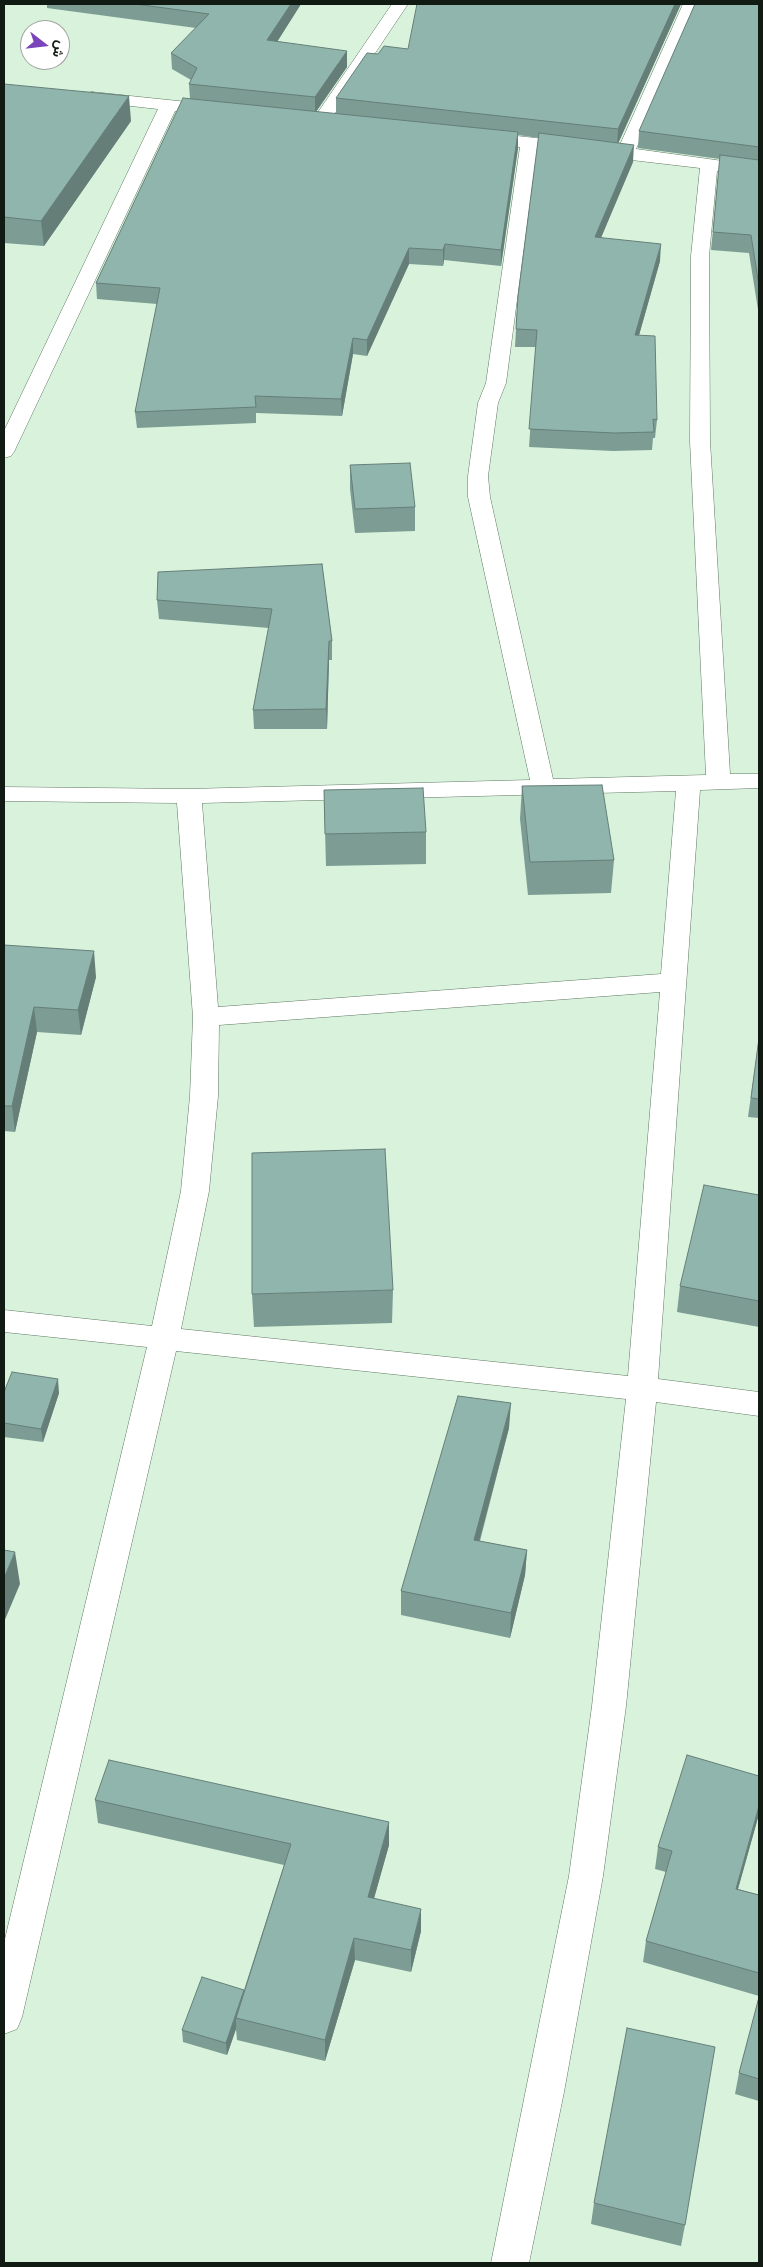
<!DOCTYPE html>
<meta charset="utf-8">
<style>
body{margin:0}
#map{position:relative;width:763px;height:2267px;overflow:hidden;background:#d8f2db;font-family:Figtree,Vazirmatn,sans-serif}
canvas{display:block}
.frame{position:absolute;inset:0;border:5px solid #111b13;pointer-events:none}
.north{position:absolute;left:20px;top:20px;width:50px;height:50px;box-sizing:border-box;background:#fff;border:1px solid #a0a4a1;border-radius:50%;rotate:106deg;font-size:14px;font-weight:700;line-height:20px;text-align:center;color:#111b13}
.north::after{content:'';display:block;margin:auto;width:18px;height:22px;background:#7b44bb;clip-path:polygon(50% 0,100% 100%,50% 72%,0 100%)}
</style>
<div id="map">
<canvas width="763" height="2267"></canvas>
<div class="frame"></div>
<div class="north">ش</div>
</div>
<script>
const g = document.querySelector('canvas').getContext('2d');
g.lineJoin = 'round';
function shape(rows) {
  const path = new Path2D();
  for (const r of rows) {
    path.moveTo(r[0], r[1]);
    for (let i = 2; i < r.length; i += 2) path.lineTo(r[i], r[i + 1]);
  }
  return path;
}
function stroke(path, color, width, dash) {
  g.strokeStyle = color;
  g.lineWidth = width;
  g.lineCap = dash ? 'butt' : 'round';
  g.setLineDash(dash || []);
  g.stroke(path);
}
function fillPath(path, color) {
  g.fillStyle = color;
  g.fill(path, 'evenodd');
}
const minor = shape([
 [392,4,408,4,327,125,315,125,312,121,392,4],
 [683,4,699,4,636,149,759,166,759,176,717,171,709,256,710,441,730,774,759,774,759,788,700,790,658,1379,759,1392,759,1416,656,1402,626,1706,603,1876,564,2092,529,2263,491,2263,569,1876,592,1706,626,1399,176,1351,22,2017,17,2029,4,2034,4,1943,147,1347,4,1332,4,1310,152,1326,181,1191,190,1096,193,1017,177,803,4,801,4,787,189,789,530,780,468,497,468,476,478,403,486,383,520,147,480,142,474,141,471,137,474,133,480,132,619,147,683,4],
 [537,149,700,168,691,256,690,441,706,775,553,779,490,497,488,476,498,403,506,383,537,149],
 [676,791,661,974,218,1007,202,803,676,791],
 [660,992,628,1376,181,1329,209,1191,218,1096,219,1025,660,992],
 [92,92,216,105,222,106,225,110,222,114,216,115,175,111,14,452,11,456,4,458,4,431,158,109,86,101,83,97,86,93,92,92]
]);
stroke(minor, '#617863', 1);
fillPath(minor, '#fff');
fillPath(shape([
 [47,4,301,4,277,42,347,67,316,112,336,114,336,98,378,54,681,4,618,143,633,162,601,238,660,261,639,335,657,420,655,438,653,438,652,450,613,451,529,447,536,347,515,347,516,329,539,138,518,135,518,148,501,266,444,260,443,266,409,264,367,356,353,354,342,416,256,413,256,423,137,428,135,412,157,304,97,299,96,283,190,99,189,84,191,80,172,69,171,53,196,28,47,8],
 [759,4,759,316,749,253,711,250,720,159,638,148,639,131],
 [4,84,131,121,44,246,4,243],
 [350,465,415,507,415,531,355,533,350,489],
 [322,564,332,641,332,660,329,660,327,729,254,729,253,710,269,628,159,619,157,600],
 [522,786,614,860,611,893,528,895,520,819],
 [324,790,426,832,426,864,326,866],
 [4,945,96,977,81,1035,37,1032,15,1132,4,1131],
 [759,1038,759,1118,748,1117],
 [759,1195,759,1327,677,1312,680,1286],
 [393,1290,392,1323,254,1327,252,1294],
 [4,1392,59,1393,43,1442,4,1437],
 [509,1428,480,1541,527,1550,525,1575,510,1638,401,1615,401,1591],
 [759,1776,759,1814,738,1889,759,1895,759,1996,643,1962,646,1941,666,1872,655,1869,658,1847],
 [95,1800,389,1845,374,1898,421,1931,411,1972,355,1960,325,2061,237,2040,236,2029,227,2055,183,2042,182,2030,244,1990,284,1865,98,1823],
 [759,1997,759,2101,735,2094,739,2073],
 [594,2203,685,2225,681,2246,591,2224]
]), '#7c9c94');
fillPath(shape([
 [291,4,301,4,268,56,267,40],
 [675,4,681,4,617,146,618,129],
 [347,51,347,67,315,113,315,97],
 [129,96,131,121,44,246,41,221],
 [518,132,518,148,501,266,501,250],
 [634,145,633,162,594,254,595,237],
 [445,244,444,260,443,266,443,250],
 [661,244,660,261,634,353,635,335],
 [409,248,409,264,367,356,367,340],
 [353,338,353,354,342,416,341,399],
 [329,641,329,660,327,729,326,709],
 [94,951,96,977,81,1035,78,1010],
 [34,1007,37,1032,15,1132,12,1106],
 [58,1379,59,1393,43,1442,41,1429],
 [511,1403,509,1428,473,1564,474,1540],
 [527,1550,525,1575,510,1638,511,1613],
 [15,1552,20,1584,4,1622,4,1578],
 [759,1806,759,1814,732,1910,736,1889],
 [389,1822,389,1845,368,1920,368,1897],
 [421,1909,421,1931,411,1972,411,1950],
 [354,1938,355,1960,325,2061,325,2040],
 [245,1990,236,2018,236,2029,227,2055,226,2043]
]), '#657f78');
const building = shape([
 [135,4,291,4,267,40,347,51,315,97,189,84,197,68,171,53,209,14,135,4],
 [417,4,675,4,618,129,336,98,367,53,378,54,384,46,408,49,417,4],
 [695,4,759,4,759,147,639,131,695,4],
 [4,84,129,96,41,221,4,217,4,84],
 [183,98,518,132,501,250,445,244,443,250,409,248,367,340,353,338,341,399,255,396,256,407,135,412,160,288,96,283,183,98],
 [539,133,634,145,595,237,661,244,635,335,655,336,657,420,653,419,654,432,614,433,529,429,537,330,516,329,518,296,539,133],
 [720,155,759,160,759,286,751,235,713,232,720,155],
 [410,463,415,507,355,509,350,465,410,463],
 [322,564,332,641,329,641,326,709,253,710,272,609,157,600,158,572,322,564],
 [602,785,614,860,530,862,522,786,602,785],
 [423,788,426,832,325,834,324,790,423,788],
 [4,945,94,951,78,1010,34,1007,12,1106,4,1106,4,945],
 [759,1038,759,1099,751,1098,759,1038],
 [385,1149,393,1290,252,1294,252,1153,385,1149],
 [704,1185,759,1195,759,1301,680,1286,704,1185],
 [12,1372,58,1379,41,1429,4,1423,4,1392,12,1372],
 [458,1396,511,1403,474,1540,527,1550,511,1613,401,1591,458,1396],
 [4,1550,15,1552,4,1578,4,1550],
 [687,1755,759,1776,759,1806,736,1889,759,1895,759,1973,646,1941,672,1851,658,1847,687,1755],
 [109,1760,389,1822,368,1897,421,1909,411,1950,354,1938,325,2040,236,2018,291,1844,95,1800,109,1760],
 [202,1977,244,1990,226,2043,182,2030,202,1977],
 [759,1997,759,2079,739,2073,759,1997],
 [627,2028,715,2047,685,2225,594,2203,627,2028]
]);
fillPath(building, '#90b5ac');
stroke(building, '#657f78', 1);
</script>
